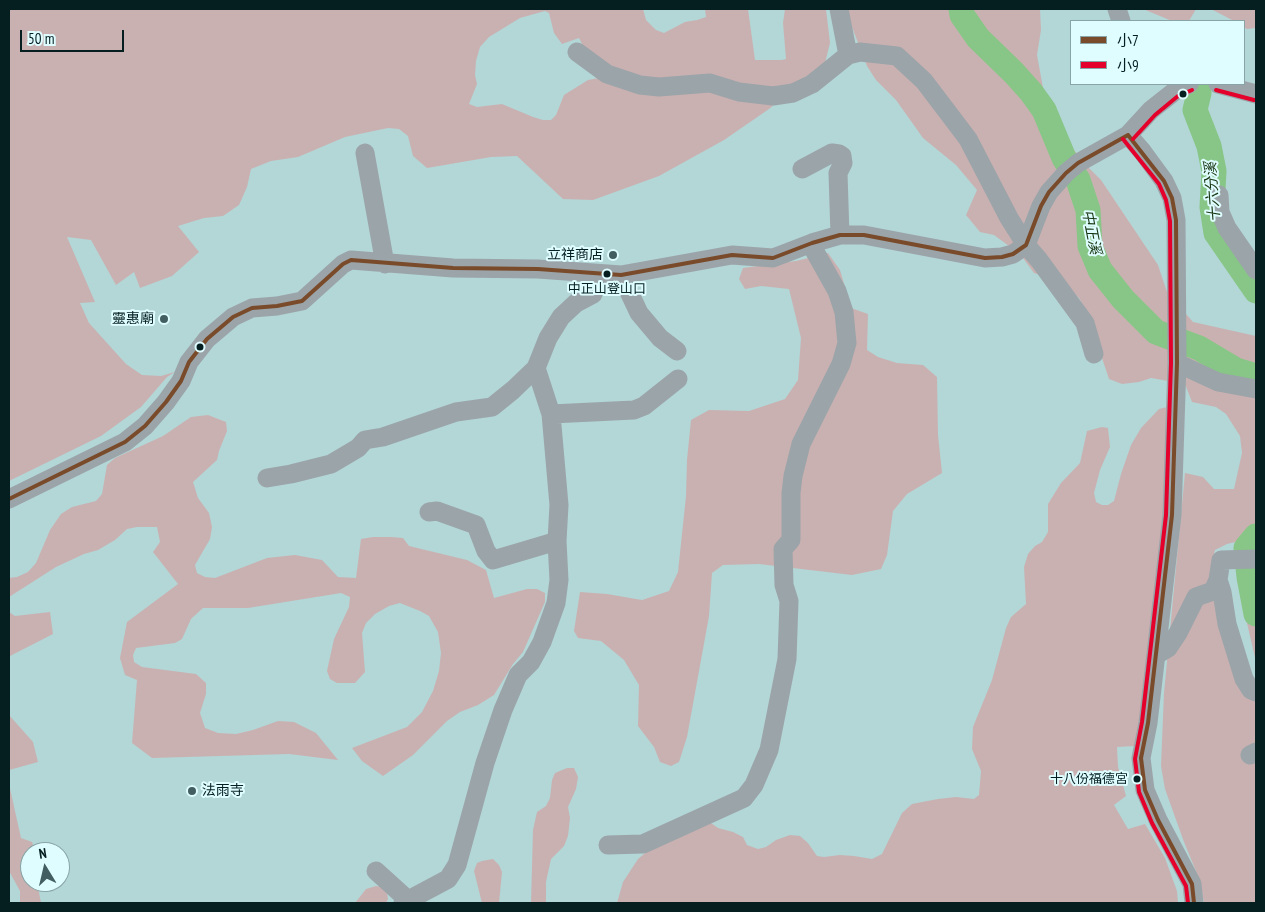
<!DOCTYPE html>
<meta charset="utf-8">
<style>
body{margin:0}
#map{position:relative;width:1265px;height:912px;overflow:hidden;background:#b3d6d7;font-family:"PT Sans Narrow","Noto Sans TC",sans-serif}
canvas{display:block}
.frame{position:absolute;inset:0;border:10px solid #051e20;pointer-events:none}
.legend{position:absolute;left:1070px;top:20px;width:175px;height:65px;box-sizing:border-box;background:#dffdff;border:1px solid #88a4a6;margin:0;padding:6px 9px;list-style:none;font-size:15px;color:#051e20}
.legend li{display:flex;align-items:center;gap:10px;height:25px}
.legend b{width:25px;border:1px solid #88a4a6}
.north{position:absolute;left:20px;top:842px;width:50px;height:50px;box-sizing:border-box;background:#dffdff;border:1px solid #88a4a6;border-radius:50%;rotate:351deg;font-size:14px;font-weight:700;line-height:20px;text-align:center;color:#051e20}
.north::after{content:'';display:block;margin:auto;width:18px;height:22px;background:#425e60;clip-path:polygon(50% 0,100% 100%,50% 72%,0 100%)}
.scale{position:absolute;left:20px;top:30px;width:104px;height:22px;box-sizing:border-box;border:2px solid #051e20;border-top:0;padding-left:6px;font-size:15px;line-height:18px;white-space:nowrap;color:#051e20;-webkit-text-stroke:4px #dffdff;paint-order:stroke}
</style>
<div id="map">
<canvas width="1265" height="912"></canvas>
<div class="frame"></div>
<ul class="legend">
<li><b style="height:6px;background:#7a4b2a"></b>小7</li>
<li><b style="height:6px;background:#e4002b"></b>小9</li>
</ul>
<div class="north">N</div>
<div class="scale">50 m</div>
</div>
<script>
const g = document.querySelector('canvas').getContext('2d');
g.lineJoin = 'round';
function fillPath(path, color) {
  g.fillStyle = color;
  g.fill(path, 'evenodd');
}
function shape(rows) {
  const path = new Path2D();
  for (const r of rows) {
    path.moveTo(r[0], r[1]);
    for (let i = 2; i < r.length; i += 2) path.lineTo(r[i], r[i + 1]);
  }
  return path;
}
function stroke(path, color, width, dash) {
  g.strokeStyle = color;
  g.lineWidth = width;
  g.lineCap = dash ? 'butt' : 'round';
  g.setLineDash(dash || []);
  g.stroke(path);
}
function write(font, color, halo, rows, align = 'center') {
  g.font = font + ' "PT Sans Narrow","Noto Sans TC",sans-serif';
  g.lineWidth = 4;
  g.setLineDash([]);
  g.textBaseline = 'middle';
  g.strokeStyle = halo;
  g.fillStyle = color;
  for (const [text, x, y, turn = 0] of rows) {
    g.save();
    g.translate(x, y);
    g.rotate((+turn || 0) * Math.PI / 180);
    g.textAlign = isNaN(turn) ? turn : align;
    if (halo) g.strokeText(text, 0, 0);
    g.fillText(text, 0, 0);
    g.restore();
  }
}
fillPath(shape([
 [9,9,643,9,646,20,656,30,664,33,685,22,697,20,706,17,705,9,748,9,755,60,782,60,786,59,783,23,785,9,826,9,830,43,825,63,769,109,724,140,659,176,593,200,563,199,517,156,491,157,427,168,413,156,408,136,399,129,388,128,345,137,298,157,271,161,251,169,247,187,239,205,223,216,204,218,178,226,199,252,172,276,140,288,134,272,116,285,91,240,67,237,95,302,80,303,89,323,126,364,142,375,161,376,175,372,167,377,141,407,101,436,9,481],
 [545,11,549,13,554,33,562,44,579,38,599,78,588,80,564,95,556,115,551,120,543,120,533,117,502,104,477,107,469,104,477,84,475,75,476,61,480,47,489,37,520,18],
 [845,9,1040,9,1041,30,1037,55,1043,88,1064,138,1089,168,1101,180,1158,265,1167,292,1193,322,1256,336,1256,540,1244,540,1227,544,1215,550,1212,561,1256,689,1256,903,1204,903,1200,881,1184,842,1165,789,1161,766,1164,693,1185,473,1203,477,1214,489,1234,489,1242,453,1240,436,1226,414,1216,407,1192,402,1185,384,1151,378,1139,382,1122,384,1109,379,1102,358,1092,321,1079,298,1063,282,1034,273,1020,254,994,235,980,232,966,215,977,190,956,165,923,138,896,100,876,80,867,66],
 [1143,9,1196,9,1189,21,1172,21],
 [1211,9,1256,9,1256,28,1247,29,1244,27,1244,21,1234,21],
 [828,253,840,270,851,308,868,314,867,350,878,357,897,363,923,365,937,377,938,435,942,473,907,494,893,511,887,555,881,569,852,575,759,564,723,565,712,573,709,616,687,737,679,762,671,766,660,762,654,747,638,726,639,685,624,660,601,641,578,638,574,631,580,592,607,594,642,600,669,591,678,572,686,496,687,460,691,420,709,410,749,411,785,399,798,380,801,338,789,289,761,286,745,289,739,279,743,268,796,261],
 [1167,407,1166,497,1142,705,1135,746,1117,747,1118,767,1126,796,1114,805,1128,829,1145,824,1165,858,1177,891,1178,903,617,903,623,882,638,859,656,844,708,821,718,828,733,832,743,837,747,845,758,849,766,847,776,840,790,835,800,836,808,843,817,856,824,857,840,855,854,856,872,859,882,854,902,813,912,804,938,799,956,797,974,799,979,795,981,771,972,749,973,727,992,680,1006,628,1011,617,1026,604,1024,567,1028,554,1035,546,1042,542,1048,532,1048,504,1061,483,1080,463,1087,431,1102,427,1108,428,1110,447,1100,470,1094,493,1096,502,1102,505,1108,505,1114,501,1121,474,1131,445,1141,428,1159,409],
 [208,415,226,422,227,431,219,451,217,460,193,482,198,498,209,513,212,527,210,539,195,565,197,573,205,577,215,578,267,558,295,555,322,560,338,577,356,578,361,539,373,537,391,537,403,538,409,546,467,560,486,570,494,598,527,589,537,589,545,593,545,602,523,652,513,664,494,695,478,705,460,712,447,721,413,755,383,776,362,761,352,748,407,727,422,712,433,691,439,671,441,653,438,632,429,616,420,611,400,603,389,606,375,614,366,623,362,633,365,672,355,683,337,683,330,679,327,671,334,639,349,607,350,597,341,593,248,608,203,608,191,619,182,639,175,643,136,648,133,655,134,662,142,667,196,674,206,683,206,694,200,713,205,728,218,733,236,734,253,730,278,721,294,722,316,733,338,760,289,754,152,758,132,743,137,680,125,675,120,658,127,622,178,584,153,552,160,542,157,527,137,527,127,529,115,540,98,550,84,554,56,567,9,597,9,578,17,577,28,572,36,563,50,530,61,514,72,507,96,501,102,494,107,465,115,458,163,436,191,417],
 [1256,565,1256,662,1237,580,1238,571],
 [9,612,15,616,50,612,53,634,10,656,9,659],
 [9,715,33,742,38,762,9,770],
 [567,768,574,768,578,777,576,789,568,807,570,818,568,836,564,846,551,859,546,882,546,903,531,903,533,830,537,812,546,806,550,798,552,780,555,773],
 [9,784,21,838,32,842,36,852,30,852,30,882,37,882,41,903,20,903,20,891,9,871],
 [493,859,499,865,502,872,499,903,482,903,474,871,477,863,482,861],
 [376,886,382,887,387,893,388,899,386,903,355,903,366,889]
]), '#cab1b1');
stroke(shape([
 [961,9,962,15,978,38,1014,73,1031,92,1044,110,1064,158,1078,180,1088,210,1090,246,1100,270,1123,299,1156,332,1199,348,1236,370,1256,376],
 [1196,84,1199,93,1195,110,1209,146,1214,171,1212,207,1216,233,1256,291],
 [1256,536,1246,548,1249,577,1256,614]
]), '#87c686', 25);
stroke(shape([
 [839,9,848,55,860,52,897,56,924,81,968,139,1009,218,1026,245,1039,260,1085,323,1094,354],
 [1117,9,1121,21],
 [577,52,607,74,640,85,659,87,710,83,739,92,773,96,793,93,812,84,848,55],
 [1218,84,1256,94],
 [1128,135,1142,151,1164,181,1172,198,1176,220,1177,363,1172,515,1148,723,1141,758,1145,790,1158,820,1192,884,1194,903],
 [365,153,385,264],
 [802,169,832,153,839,154,842,156,843,163,838,173,840,235],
 [1219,195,1220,212,1227,228,1256,270],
 [621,275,639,313,660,338,677,351],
 [1177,363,1218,382,1256,389],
 [551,414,634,410,644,406,678,379],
 [267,478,291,474,331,464,358,448,365,440,383,437,456,412,492,407,513,390,536,368],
 [9,499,125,442,145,426,166,402,181,381,189,362,207,339,233,317,252,308,277,306,302,301,343,264,351,260,453,268,538,269,621,275,732,255,773,258,812,243,840,235,864,235,985,258,1002,257,1013,254,1026,245,1041,206,1049,192,1066,173,1078,163,1128,135,1151,110,1175,91,1189,84],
 [429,512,437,511,476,525,486,551,493,560,557,541],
 [1218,580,1222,592,1227,624,1244,679,1251,690,1256,692],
 [1156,655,1168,648,1178,633,1196,597,1213,591,1218,580,1221,560,1256,559],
 [1250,755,1256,752],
 [608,845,643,844,744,798,754,785,769,750,787,659,789,601,784,585,783,549,791,540,791,493,793,476,801,444,841,364,847,343,844,312,837,291,814,250,812,243],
 [376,871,408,900],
 [403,903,448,879,457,865,485,763,503,710,518,675,531,662,542,642,556,603,559,580,557,541,559,505,551,414,536,368,548,338,561,317,576,303,593,294,598,275]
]), '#9ba4a9', 19);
stroke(shape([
 [1128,135,1164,181,1172,198,1176,220,1177,363,1172,515,1148,723,1141,758,1145,790,1158,820,1192,884,1194,903],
 [9,499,125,442,145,426,166,402,181,381,189,362,207,339,233,317,252,308,277,306,302,301,343,264,351,260,453,268,538,269,621,275,732,255,773,258,812,243,840,235,864,235,985,258,1002,257,1013,254,1026,245,1041,206,1049,192,1066,173,1078,163,1128,135]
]), '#7a4b2a', 4);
stroke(shape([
 [1216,90,1254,100],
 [1123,139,1159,184,1166,200,1170,221,1171,363,1166,515,1142,722,1135,759,1139,792,1152,823,1186,886,1188,903],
 [1133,139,1155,115,1178,96,1192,90]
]), '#e4002b', 4);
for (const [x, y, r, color] of [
 [1183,94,4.5,"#051e20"],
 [613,255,5,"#425e60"],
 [607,274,4.5,"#051e20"],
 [164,319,5,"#425e60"],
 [200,347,4.5,"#051e20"],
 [1137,779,4.5,"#051e20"],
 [192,791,5,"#425e60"]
]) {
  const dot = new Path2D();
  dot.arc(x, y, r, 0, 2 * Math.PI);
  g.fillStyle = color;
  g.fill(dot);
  stroke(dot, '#dffdff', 2);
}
write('13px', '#051e20', '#dffdff', [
 ["中正山登山口",607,289],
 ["十八份福德宮",1128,779,"right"]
]);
write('14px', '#051e20', '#dffdff', [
 ["立祥商店",603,255],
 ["靈惠廟",154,319],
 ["法雨寺",202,791,"left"]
], 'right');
write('italic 15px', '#183511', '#dffdff', [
 ["十六分溪",1213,192,-94],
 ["中正溪",1091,232,79]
]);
</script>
